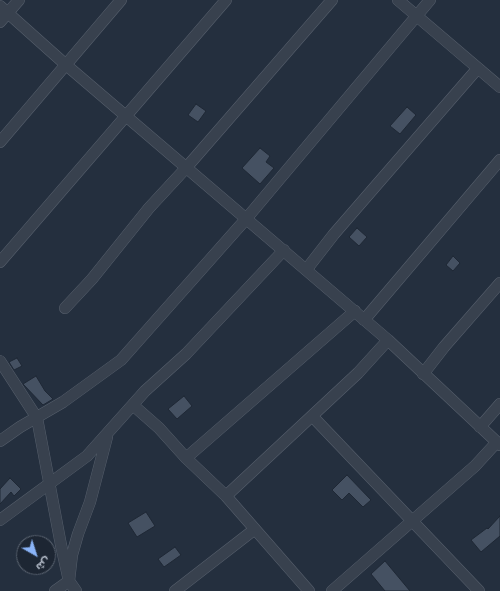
<!DOCTYPE html>
<meta charset="utf-8">
<style>
body{margin:0}
#map{position:relative;width:500px;height:591px;overflow:hidden;background:#242f3e;font-family:Raleway,"Noto Sans Arabic",sans-serif}
canvas{display:block}
.north{position:absolute;left:16px;top:535px;width:40px;height:40px;box-sizing:border-box;background:#1d2633;border:1px solid #59626f;border-radius:50%;rotate:141deg;font-size:11px;font-weight:700;line-height:16px;text-align:center;color:#b4bcc9}
.north::after{content:'';display:block;margin:auto;width:14px;height:18px;background:#8ab4f8;clip-path:polygon(50% 0,100% 100%,50% 72%,0 100%)}
</style>
<div id="map">
<canvas width="500" height="591"></canvas>
<div class="north">ش</div>
</div>
<script>
const g = document.querySelector('canvas').getContext('2d');
g.lineJoin = 'round';
function fillPath(path, color) {
  g.fillStyle = color;
  g.fill(path, 'evenodd');
}
function shape(rows) {
  const path = new Path2D();
  for (const r of rows) {
    path.moveTo(r[0], r[1]);
    for (let i = 2; i < r.length; i += 2) path.lineTo(r[i], r[i + 1]);
  }
  return path;
}
function stroke(path, color, width, dash) {
  g.strokeStyle = color;
  g.lineWidth = width;
  g.lineCap = dash ? 'butt' : 'round';
  g.setLineDash(dash || []);
  g.stroke(path);
}
const building = shape([
 [196,104,206,111,198,122,188,115,196,104],
 [407,107,416,115,400,134,390,126,407,107],
 [260,148,270,156,266,162,274,168,260,184,242,168,260,148],
 [357,228,367,237,359,246,349,237,357,228],
 [453,256,460,263,453,271,446,265,453,256],
 [17,358,22,366,14,370,9,362,17,358],
 [36,376,45,391,53,399,43,405,23,384,36,376],
 [184,396,192,406,177,419,168,409,184,396],
 [347,475,371,500,363,507,349,493,342,500,332,490,347,475],
 [10,478,21,489,14,496,11,492,0,504,0,489,10,478],
 [146,512,155,526,137,537,128,523,146,512],
 [500,516,500,536,481,552,471,540,487,528,488,529,500,516],
 [175,547,181,555,164,567,158,559,175,547],
 [385,561,410,591,385,591,371,574,385,561]
]);
fillPath(building, '#455162');
stroke(building, '#1f2835', 1);
const minor = shape([
 [398,0,500,87],
 [0,6,65,64,388,340,500,445],
 [0,22,19,0],
 [0,142,121,0],
 [0,262,226,0],
 [306,270,334,234,478,68],
 [65,308,92,279,149,208,186,168,332,0],
 [364,320,500,160],
 [0,361,37,418,61,545,69,581,76,591],
 [423,374,444,347,500,283],
 [134,406,159,428,186,458,226,496,309,591],
 [313,417,479,591],
 [480,427,500,404],
 [0,441,20,427,63,402,121,360,246,219,430,0],
 [186,458,355,311],
 [226,496,358,373,388,340],
 [0,520,87,456,145,391,186,354,284,250],
 [55,591,69,581,72,555,78,534,90,502,107,437],
 [175,591,255,529],
 [332,591,475,466,497,442]
]);
stroke(minor, '#565f6c', 12);
stroke(minor, '#38414e', 11);
</script>
